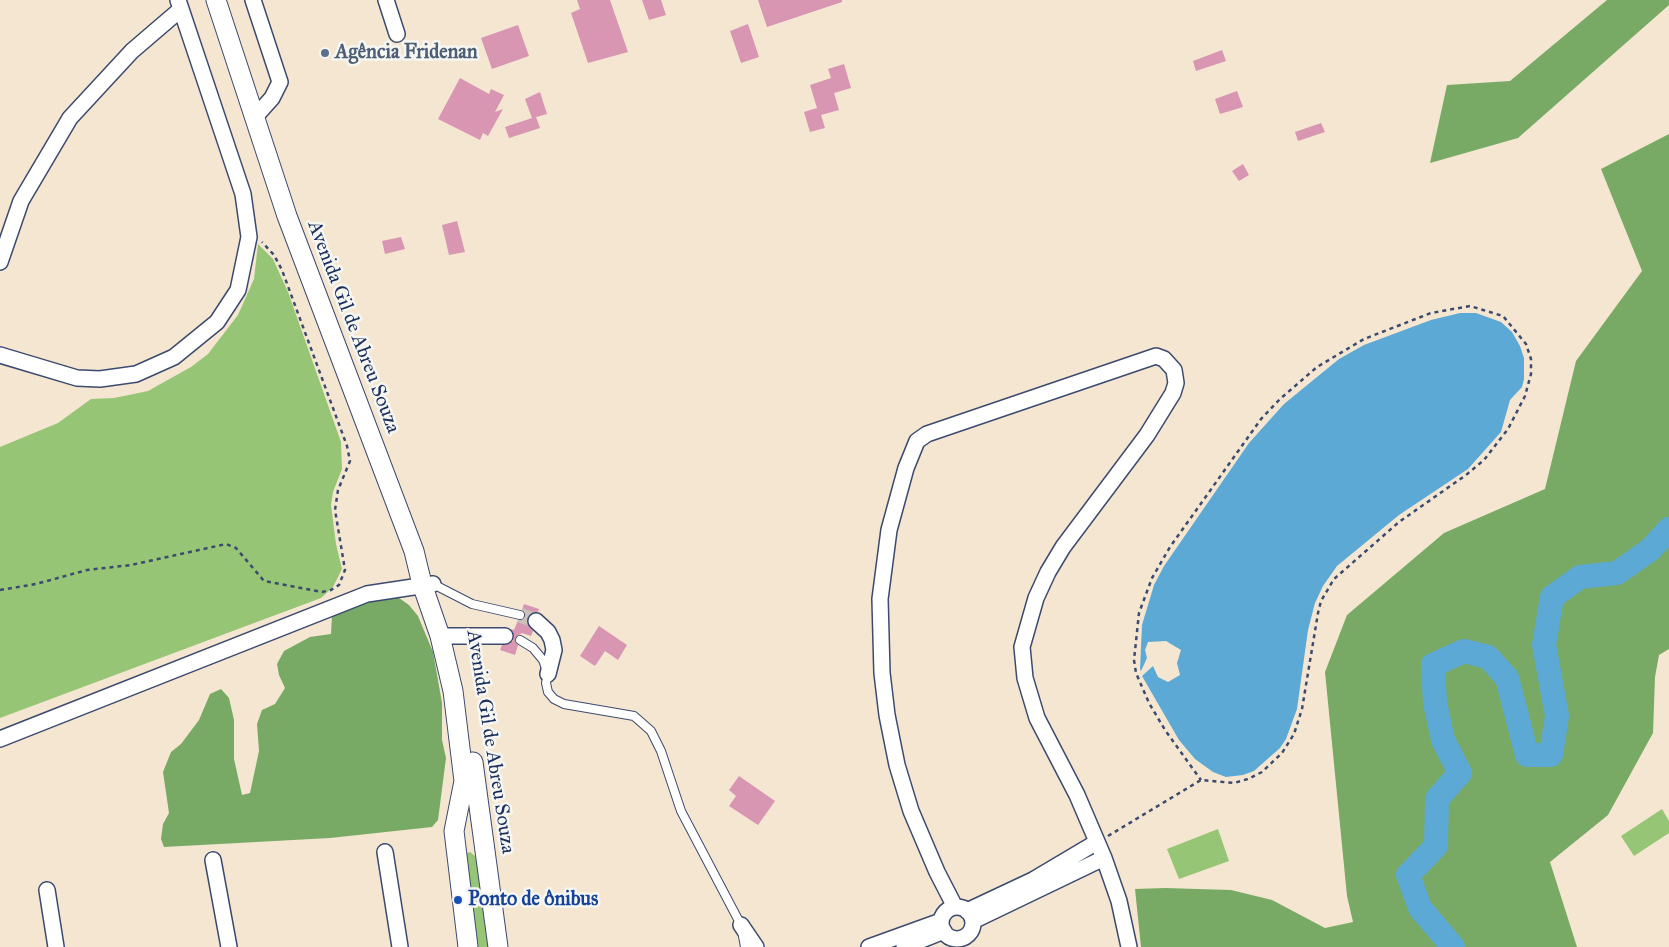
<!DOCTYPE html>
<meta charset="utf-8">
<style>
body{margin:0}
canvas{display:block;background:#f4e6d1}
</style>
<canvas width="1669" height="947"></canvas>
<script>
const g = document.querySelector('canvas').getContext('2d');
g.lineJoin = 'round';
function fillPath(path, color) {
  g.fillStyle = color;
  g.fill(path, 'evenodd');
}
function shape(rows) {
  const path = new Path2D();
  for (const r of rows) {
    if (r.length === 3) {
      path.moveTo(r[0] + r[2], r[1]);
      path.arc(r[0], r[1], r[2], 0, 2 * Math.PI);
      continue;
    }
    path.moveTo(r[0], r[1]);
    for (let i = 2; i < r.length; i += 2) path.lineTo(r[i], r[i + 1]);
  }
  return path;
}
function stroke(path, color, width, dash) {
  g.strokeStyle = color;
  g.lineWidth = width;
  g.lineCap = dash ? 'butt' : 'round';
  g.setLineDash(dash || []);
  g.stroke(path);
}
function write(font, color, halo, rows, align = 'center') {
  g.font = font + ' "IM FELL Great Primer",serif';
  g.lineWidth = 5;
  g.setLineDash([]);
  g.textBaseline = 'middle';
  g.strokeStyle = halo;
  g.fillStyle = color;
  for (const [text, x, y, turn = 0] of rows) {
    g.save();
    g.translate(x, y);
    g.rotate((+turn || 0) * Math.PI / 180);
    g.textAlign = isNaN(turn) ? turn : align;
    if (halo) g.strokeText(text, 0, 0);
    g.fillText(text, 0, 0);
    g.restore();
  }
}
fillPath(shape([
 [258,244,273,259,288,292,341,442,342,469,333,492,331,505,336,544,342,569,333,587,321,598,0,718,0,447,58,423,91,399,114,398,148,391,191,367,208,354,238,315,254,279],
 [1662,809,1669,821,1669,833,1634,856,1621,836],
 [1218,829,1229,861,1179,879,1167,849],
 [470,852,475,856,478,867,488,947,475,947,464,854]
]), '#95c575');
fillPath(shape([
 [1607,0,1669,0,1669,5,1518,138,1430,163,1447,85,1510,81],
 [1669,134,1669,649,1659,655,1655,677,1653,733,1608,815,1550,862,1577,947,1141,947,1135,889,1165,888,1231,890,1272,900,1325,928,1353,922,1347,896,1325,672,1347,615,1444,533,1545,489,1576,361,1642,271,1601,169],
 [380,597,399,598,409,605,418,616,433,652,442,703,442,740,446,758,438,820,432,827,330,838,164,847,161,839,163,824,169,813,163,772,171,752,181,744,199,720,210,694,221,689,229,698,234,720,234,759,242,795,250,793,259,751,257,724,262,710,275,704,285,688,279,675,277,664,284,651,310,637,331,634,332,615,344,608]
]), '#78aa66');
fillPath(shape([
 [1460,313,1476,313,1501,322,1512,332,1520,346,1524,358,1524,379,1522,387,1510,400,1501,432,1468,469,1399,515,1337,566,1323,586,1315,603,1308,630,1297,709,1286,739,1280,748,1254,771,1243,775,1226,777,1213,772,1195,759,1179,740,1142,676,1153,666,1158,677,1168,682,1180,675,1177,663,1181,650,1166,641,1148,642,1145,650,1147,658,1141,671,1140,669,1142,625,1154,585,1164,566,1249,443,1284,404,1339,359,1364,345,1431,320]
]), '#5ca9d5');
stroke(shape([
 [1453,947,1420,908,1408,875,1436,846,1437,799,1460,773,1443,740,1435,703,1433,665,1464,651,1488,657,1507,678,1527,755,1551,755,1557,716,1544,645,1552,597,1580,577,1617,573,1651,549,1669,529]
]), '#5ca9d5', 24);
fillPath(shape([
 [577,0,610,0,628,52,588,63,571,13,580,9],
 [642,0,661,0,666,15,649,20],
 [758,0,842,0,842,2,767,27],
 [748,24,759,57,741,63,730,31],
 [518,25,529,56,492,69,481,38],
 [1222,50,1226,61,1196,71,1193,61],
 [844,64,851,88,834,93,839,110,821,115,825,128,810,132,804,112,817,108,810,85,831,78,828,69],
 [460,78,489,94,491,89,504,95,495,112,503,109,488,136,483,133,480,140,438,119],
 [1237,91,1243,107,1220,114,1215,99],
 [540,92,547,114,536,117,540,128,509,138,505,127,532,118,525,99],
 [1321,123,1325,132,1298,141,1295,132],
 [1243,164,1249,175,1239,181,1232,171],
 [457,221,465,252,449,255,442,225],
 [401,237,405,249,385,254,382,241],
 [524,604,539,609,538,612,529,614,527,619,527,624,533,631,531,636,522,633,515,638,515,642,518,645,515,655,500,650,502,645,513,641,514,636,511,629,514,630,518,620,522,620,525,617,522,610],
 [599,626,627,645,618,660,605,651,595,666,580,656],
 [739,776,775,801,758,825,729,806,736,796,729,790]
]), '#d896b3');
stroke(shape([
 [520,615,536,621]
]), '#c9c1ba', 15, [15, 8]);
const service = shape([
 [433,584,472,604,520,615],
 [520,640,533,648,543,660,548,674,546,683,548,692,554,699,564,704,634,716,651,731,661,751,681,811,741,925,745,947]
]);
const minor = shape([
 [253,0,280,82,272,98,255,117],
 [386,0,397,34],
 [0,262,21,201,70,118,132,51,181,9],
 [0,355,77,378,100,379,136,374,174,357,217,322,238,290,249,237,243,194,178,0],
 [536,621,548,632,552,640,554,650,548,674],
 [440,636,505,636],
 [0,739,367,594,433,584],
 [385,852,400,947],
 [213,860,229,947],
 [47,890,56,947],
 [955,907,937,872,911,811,897,765,887,715,882,673,880,599,889,530,906,468,917,441,927,434,1156,356,1164,359,1174,370,1176,383,1173,393,1147,435,1063,547,1048,572,1036,598,1022,647,1025,678,1037,718,1077,795,1104,858,1119,901,1129,947],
 [957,923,16],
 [967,911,1033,880,1097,842],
 [973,921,1104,858],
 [741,925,756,947],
 [869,947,941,921],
 [904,947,944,931]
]);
const tertiary = shape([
 [216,0,287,216,414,551,422,584,440,636,453,691,464,781,454,831,468,947],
 [473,762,498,947]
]);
stroke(service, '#3c4a6f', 10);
stroke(minor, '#3c4a6f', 18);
stroke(tertiary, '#3c4a6f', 21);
stroke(shape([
 [0,590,36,584,87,570,131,565,226,544,236,548,264,581,322,592,331,590,339,585,345,570,335,510,338,490,350,461,347,446,282,270,274,255,262,242],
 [1108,836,1201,780,1234,783,1248,779,1262,772,1282,753,1294,734,1302,709,1318,613,1321,601,1334,579,1399,522,1466,475,1484,460,1508,429,1525,396,1531,374,1531,359,1526,344,1503,316,1470,306,1431,313,1364,339,1317,367,1280,399,1261,419,1170,547,1152,578,1139,613,1134,660,1136,673,1149,703,1165,730,1201,780]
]), '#3c4a6f', 2.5, [4, 4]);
stroke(service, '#fff', 8);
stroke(minor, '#fff', 15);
stroke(tertiary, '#fff', 19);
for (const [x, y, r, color] of [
 [325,53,5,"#5c6f8a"],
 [458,900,5,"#1a4fb4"]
]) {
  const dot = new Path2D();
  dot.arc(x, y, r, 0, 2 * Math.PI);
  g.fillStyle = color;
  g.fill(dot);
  stroke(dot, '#f6f6f2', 2);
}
write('bold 20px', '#4e5e75', '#f6f6f2', [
 ["Agência Fridenan",335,53]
], 'left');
write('20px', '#1b2f5e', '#f6f6f2', [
 ["Avenida Gil de Abreu Souza",353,327,69],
 ["Avenida Gil de Abreu Souza",490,742,81]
]);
write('bold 20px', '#164399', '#f6f6f2', [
 ["Ponto de ônibus",468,900]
], 'left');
</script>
